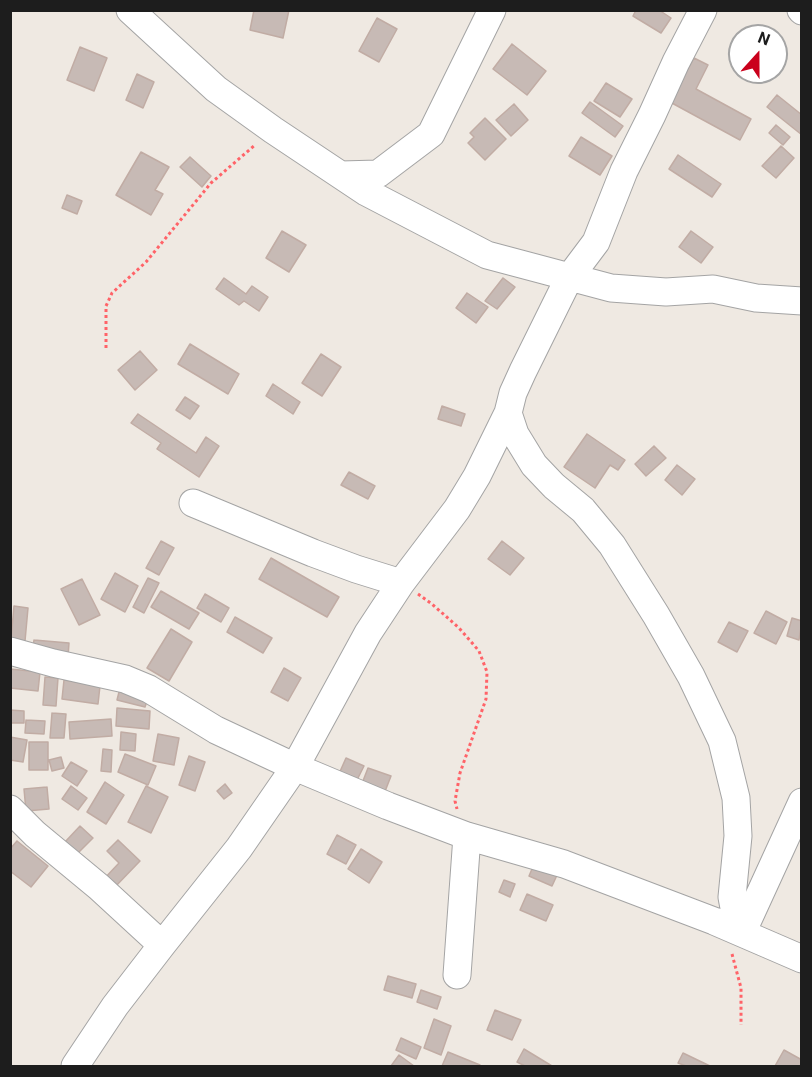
<!DOCTYPE html>
<style>
body{margin:0}
#map{position:relative;width:812px;height:1077px;overflow:hidden;background:#efe9e2;font-family:Roboto,sans-serif}
canvas{display:block}
.frame{position:absolute;inset:0;border:12px solid #1d1d1d;pointer-events:none}
.north{position:absolute;left:728px;top:24px;width:60px;height:60px;box-sizing:border-box;background:#fff;border:2px solid #a5a5a5;border-radius:50%;rotate:21deg;font-size:16px;font-weight:700;line-height:24px;text-align:center;color:#1d1d1d}
.north::after{content:'';display:block;margin:auto;width:21px;height:27px;background:#ca001c;clip-path:polygon(50% 0,100% 100%,50% 72%,0 100%)}
</style>
<div id="map">
<canvas width="812" height="1077"></canvas>
<div class="frame"></div>
<div class="north">N</div>
</div>
<script>
const g = document.querySelector('canvas').getContext('2d');
g.lineJoin = 'round';
function fillPath(path, color) {
  g.fillStyle = color;
  g.fill(path, 'evenodd');
}
function shape(rows) {
  const path = new Path2D();
  for (const r of rows) {
    path.moveTo(r[0], r[1]);
    for (let i = 2; i < r.length; i += 2) path.lineTo(r[i], r[i + 1]);
  }
  return path;
}
function stroke(path, color, width, dash) {
  g.strokeStyle = color;
  g.lineWidth = width;
  g.lineCap = dash ? 'butt' : 'round';
  g.setLineDash(dash || []);
  g.stroke(path);
}
const building = shape([
 [254,10,289,10,283,38,250,30,254,10],
 [636,10,659,10,671,18,661,33,633,16,636,10],
 [377,18,397,29,379,62,359,51,377,18],
 [512,44,546,71,527,95,493,69,512,44],
 [80,47,107,58,94,91,67,80,80,47],
 [694,58,708,65,696,89,751,119,740,140,670,102,694,58],
 [137,74,154,82,143,108,126,100,137,74],
 [606,83,632,99,620,117,594,101,606,83],
 [777,95,802,115,802,135,767,107,777,95],
 [590,102,623,126,615,137,582,113,590,102],
 [514,104,528,120,511,136,496,120,514,104],
 [485,118,506,139,485,160,468,143,474,137,470,133,485,118],
 [776,125,790,137,783,145,769,133,776,125],
 [581,137,612,156,600,175,569,156,581,137],
 [781,146,794,158,776,178,762,166,781,146],
 [141,152,169,167,155,190,163,194,151,215,116,195,141,152],
 [678,155,721,184,712,197,669,169,678,155],
 [190,157,211,176,202,187,180,167,190,157],
 [67,195,82,201,77,214,62,208,67,195],
 [282,231,306,245,289,272,266,258,282,231],
 [691,231,713,247,701,263,679,247,691,231],
 [224,278,246,294,252,286,268,297,259,311,244,301,239,305,216,289,224,278],
 [503,278,515,287,497,309,485,301,503,278],
 [467,293,488,307,476,323,456,308,467,293],
 [190,344,239,374,228,394,178,364,190,344],
 [140,351,157,370,135,390,118,370,140,351],
 [321,354,341,367,322,396,302,383,321,354],
 [273,384,300,402,293,414,266,396,273,384],
 [185,397,199,406,190,419,176,410,185,397],
 [442,406,465,414,461,426,438,419,442,406],
 [138,414,196,453,206,437,219,446,199,477,157,449,161,443,131,423,138,414],
 [587,434,625,460,618,470,610,465,595,488,564,467,587,434],
 [654,446,666,458,646,476,635,464,654,446],
 [677,465,695,479,682,495,665,480,677,465],
 [349,472,375,486,368,499,341,485,349,472],
 [161,541,174,548,159,575,146,568,161,541],
 [502,541,524,558,510,575,488,559,502,541],
 [271,558,339,597,327,617,259,579,271,558],
 [115,573,138,586,125,612,101,599,115,573],
 [148,578,159,583,144,613,133,607,148,578],
 [82,579,100,615,79,625,61,589,82,579],
 [161,591,199,613,189,629,151,607,161,591],
 [205,594,229,608,221,622,197,608,205,594],
 [14,606,28,608,25,641,11,639,14,606],
 [766,611,787,622,776,644,754,633,766,611],
 [235,617,272,638,263,653,227,632,235,617],
 [792,618,802,621,799,640,787,636,792,618],
 [729,622,748,631,737,652,718,642,729,622],
 [171,629,192,642,169,681,147,668,171,629],
 [34,640,69,643,68,657,32,654,34,640],
 [284,668,301,678,288,701,271,692,284,668],
 [10,669,40,672,38,691,10,688,10,669],
 [45,677,58,678,56,706,43,705,45,677],
 [64,680,100,686,98,704,62,699,64,680],
 [120,688,149,695,145,707,117,700,120,688],
 [117,708,150,711,149,729,116,726,117,708],
 [10,710,24,711,24,723,10,723,10,710],
 [52,713,66,714,64,738,50,738,52,713],
 [111,719,112,736,70,739,69,722,111,719],
 [26,720,45,721,44,734,25,733,26,720],
 [121,732,136,734,135,751,120,750,121,732],
 [158,734,179,738,174,765,153,761,158,734],
 [10,737,27,740,23,762,10,760,10,737],
 [29,742,48,742,48,770,29,770,29,742],
 [103,749,112,750,111,772,101,771,103,749],
 [125,754,156,766,148,785,118,772,125,754],
 [189,756,205,762,195,791,179,785,189,756],
 [61,757,64,768,52,771,49,760,61,757],
 [346,758,364,766,355,784,338,776,346,758],
 [71,762,87,771,77,786,62,776,71,762],
 [368,768,391,776,384,794,361,786,368,768],
 [105,782,124,795,106,824,87,812,105,782],
 [225,784,232,793,224,799,217,791,225,784],
 [71,786,87,798,78,810,62,799,71,786],
 [146,786,168,797,151,833,128,822,146,786],
 [47,787,49,809,26,811,24,789,47,787],
 [80,826,93,838,76,855,64,843,80,826],
 [337,835,356,845,346,864,327,854,337,835],
 [118,840,140,861,113,889,103,880,119,863,107,851,118,840],
 [17,841,48,866,31,887,10,871,10,849,17,841],
 [361,849,382,862,369,883,348,869,361,849],
 [535,862,558,873,552,886,529,876,535,862],
 [504,880,515,884,510,897,499,892,504,880],
 [527,894,553,905,546,921,520,910,527,894],
 [388,976,416,984,412,998,384,990,388,976],
 [421,990,441,997,437,1009,417,1002,421,990],
 [495,1010,521,1020,512,1040,487,1030,495,1010],
 [434,1019,451,1026,441,1055,424,1048,434,1019],
 [401,1038,421,1047,416,1059,396,1050,401,1038],
 [524,1049,552,1066,525,1066,517,1062,524,1049],
 [784,1050,802,1060,802,1066,775,1066,784,1050],
 [448,1052,480,1065,479,1066,442,1066,448,1052],
 [683,1053,710,1066,686,1066,678,1063,683,1053],
 [399,1055,414,1066,391,1066,399,1055]
]);
fillPath(building, '#c7bab5');
stroke(building, '#c1aca4', 1.5);
const minor = shape([
 [130,10,216,89,273,130,366,192,487,255,611,288,666,292,713,289,756,298,802,301],
 [703,10,676,62,652,115,624,171,596,242,569,278,523,371,513,393,508,413,515,434,534,465,554,486,583,510,612,545,656,615,691,676,722,741,736,798,738,836,732,897,735,913,744,926],
 [801,10,802,11],
 [341,175,378,174,431,134,492,10],
 [193,503,313,553,356,569,401,583],
 [10,651,53,663,125,679,149,689,216,730,295,767,388,806,467,836,564,864,714,921,802,959],
 [10,809,35,834,99,887,162,945],
 [742,933,802,802],
 [457,975,467,836],
 [75,1066,115,1006,162,945,239,848,295,767,368,633,401,583,457,509,477,476,508,413]
]);
stroke(minor, '#a4a4a4', 29);
stroke(shape([
 [106,348,106,306,112,293,146,262,211,183,255,145],
 [418,594,432,604,459,628,479,651,487,672,486,699,460,773,455,801,457,809],
 [732,954,741,988,741,1025]
]), '#ff6368', 3, [3, 3]);
stroke(minor, '#fff', 27);
</script>
